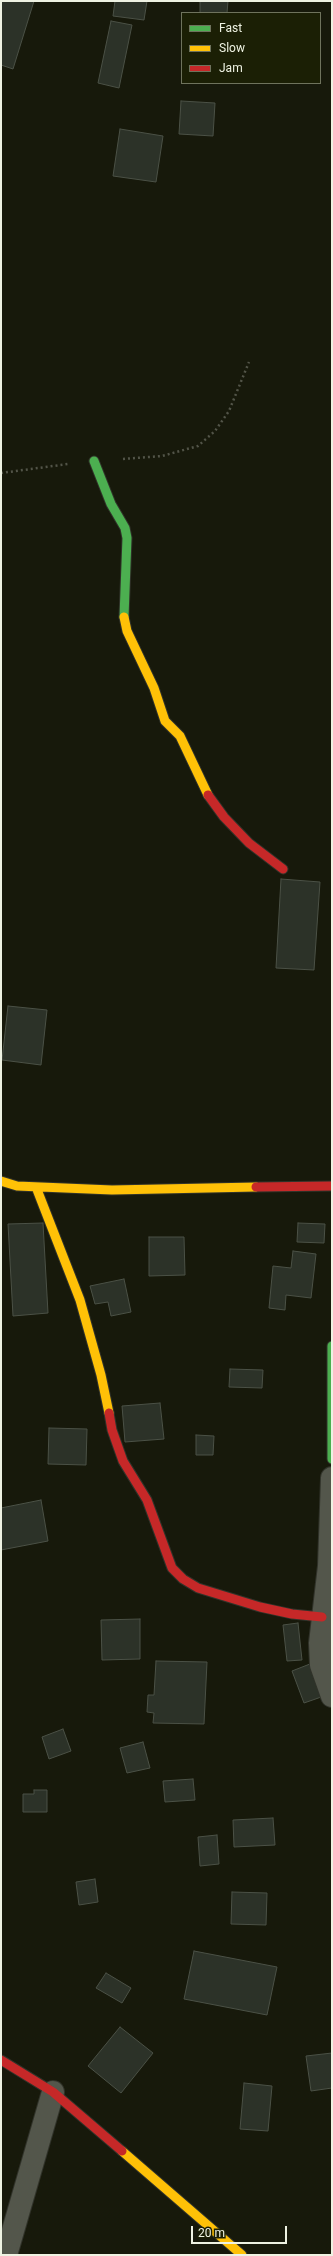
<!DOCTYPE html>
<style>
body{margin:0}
#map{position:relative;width:333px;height:2256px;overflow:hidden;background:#17190b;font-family:Roboto,sans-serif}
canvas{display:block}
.frame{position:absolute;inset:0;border:2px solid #eef2e2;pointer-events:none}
.legend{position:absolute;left:181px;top:12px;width:140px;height:72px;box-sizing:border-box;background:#1b1f05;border:1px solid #6f735d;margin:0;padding:5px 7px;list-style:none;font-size:12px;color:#eef2e2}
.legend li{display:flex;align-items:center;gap:8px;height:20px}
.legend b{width:20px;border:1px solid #6f735d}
.scale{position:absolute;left:191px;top:2226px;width:96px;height:18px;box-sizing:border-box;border:2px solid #eef2e2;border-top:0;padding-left:5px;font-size:12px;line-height:14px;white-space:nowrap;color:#eef2e2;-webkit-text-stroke:3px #1b1f05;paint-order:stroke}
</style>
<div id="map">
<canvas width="333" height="2256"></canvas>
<div class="frame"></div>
<ul class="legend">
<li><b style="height:5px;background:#4caf50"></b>Fast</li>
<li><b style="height:5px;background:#ffc107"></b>Slow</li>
<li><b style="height:5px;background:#c62828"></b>Jam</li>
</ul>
<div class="scale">20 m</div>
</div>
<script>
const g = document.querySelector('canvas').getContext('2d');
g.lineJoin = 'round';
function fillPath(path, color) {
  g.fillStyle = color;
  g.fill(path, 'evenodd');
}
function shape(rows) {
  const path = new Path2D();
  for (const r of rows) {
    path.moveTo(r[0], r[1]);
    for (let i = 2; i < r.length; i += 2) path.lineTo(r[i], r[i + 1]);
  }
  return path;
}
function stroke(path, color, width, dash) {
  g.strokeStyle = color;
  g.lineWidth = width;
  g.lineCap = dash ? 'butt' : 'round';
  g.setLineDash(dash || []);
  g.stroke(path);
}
const building = shape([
 [1,1,34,1,13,69,1,65,1,1],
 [115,1,147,1,144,20,113,16,115,1],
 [200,1,228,1,227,13,200,13,200,1],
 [111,21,132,25,119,88,98,83,111,21],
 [181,101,215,103,213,136,179,134,181,101],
 [120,129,163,136,156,182,113,176,120,129],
 [281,879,320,882,314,970,276,968,281,879],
 [8,1006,47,1010,41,1065,2,1060,8,1006],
 [43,1223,48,1313,13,1316,8,1224,43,1223],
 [298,1223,325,1224,324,1243,297,1242,298,1223],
 [149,1237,184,1237,185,1275,149,1276,149,1237],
 [293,1251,316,1254,311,1298,286,1295,285,1310,269,1308,273,1266,291,1268,293,1251],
 [124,1279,131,1312,111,1316,108,1302,95,1304,90,1286,124,1279],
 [230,1369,263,1370,262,1388,229,1387,230,1369],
 [160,1403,164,1439,125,1442,122,1406,160,1403],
 [49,1428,87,1429,86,1465,48,1464,49,1428],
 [196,1435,214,1436,213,1455,196,1455,196,1435],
 [41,1500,48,1541,1,1550,1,1508,41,1500],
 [140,1619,140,1659,102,1660,101,1620,140,1619],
 [298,1623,302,1660,287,1661,283,1625,298,1623],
 [156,1661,207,1662,204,1724,153,1723,154,1713,147,1712,148,1695,154,1695,156,1661],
 [315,1662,327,1695,304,1703,292,1671,315,1662],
 [63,1729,71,1751,49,1759,42,1737,63,1729],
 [143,1742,150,1768,127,1773,120,1748,143,1742],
 [193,1779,195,1800,165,1802,163,1781,193,1779],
 [34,1790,47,1790,47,1812,23,1812,23,1794,34,1794,34,1790],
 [273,1818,275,1845,234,1847,233,1820,273,1818],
 [217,1835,219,1864,200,1866,198,1837,217,1835],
 [95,1879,98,1902,79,1905,76,1882,95,1879],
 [232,1892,267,1893,266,1925,231,1924,232,1892],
 [194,1951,277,1967,267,2015,184,1999,194,1951],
 [106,1973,131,1988,122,2003,96,1988,106,1973],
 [120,2027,153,2053,121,2093,88,2066,120,2027],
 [332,2053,332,2088,311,2091,306,2056,332,2053],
 [244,2083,272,2086,268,2131,240,2129,244,2083]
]);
fillPath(building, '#2c3228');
stroke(building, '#4b5146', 1);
const street = shape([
 [332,1478,329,1566,320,1643,321,1665,332,1696],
 [6,2255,53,2092]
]);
const fast = shape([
 [94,461,111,504,125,528,127,538,124,617],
 [332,1346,332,1459]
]);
const slow = shape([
 [124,617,127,631,154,688,165,721,180,736,208,795],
 [1,1181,17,1186,112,1190,256,1187],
 [36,1187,80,1300,101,1375,109,1413],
 [122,2151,242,2255]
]);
const jam = shape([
 [208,795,224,817,249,843,283,869],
 [256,1187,332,1186],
 [109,1413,112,1430,123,1461,147,1500,172,1568,183,1579,198,1588,260,1607,292,1614,322,1617],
 [1,2060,53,2092,122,2151]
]);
stroke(street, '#31332a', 24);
stroke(fast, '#31332a', 11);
stroke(slow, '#31332a', 11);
stroke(jam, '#31332a', 11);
stroke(shape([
 [123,459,162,456,198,446,215,431,229,411,249,362],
 [1,473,68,464]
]), '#525448', 2.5, [2, 3]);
stroke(street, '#53564b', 22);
stroke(fast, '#4caf50', 9);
stroke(slow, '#ffc107', 9);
stroke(jam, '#c62828', 9);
</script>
